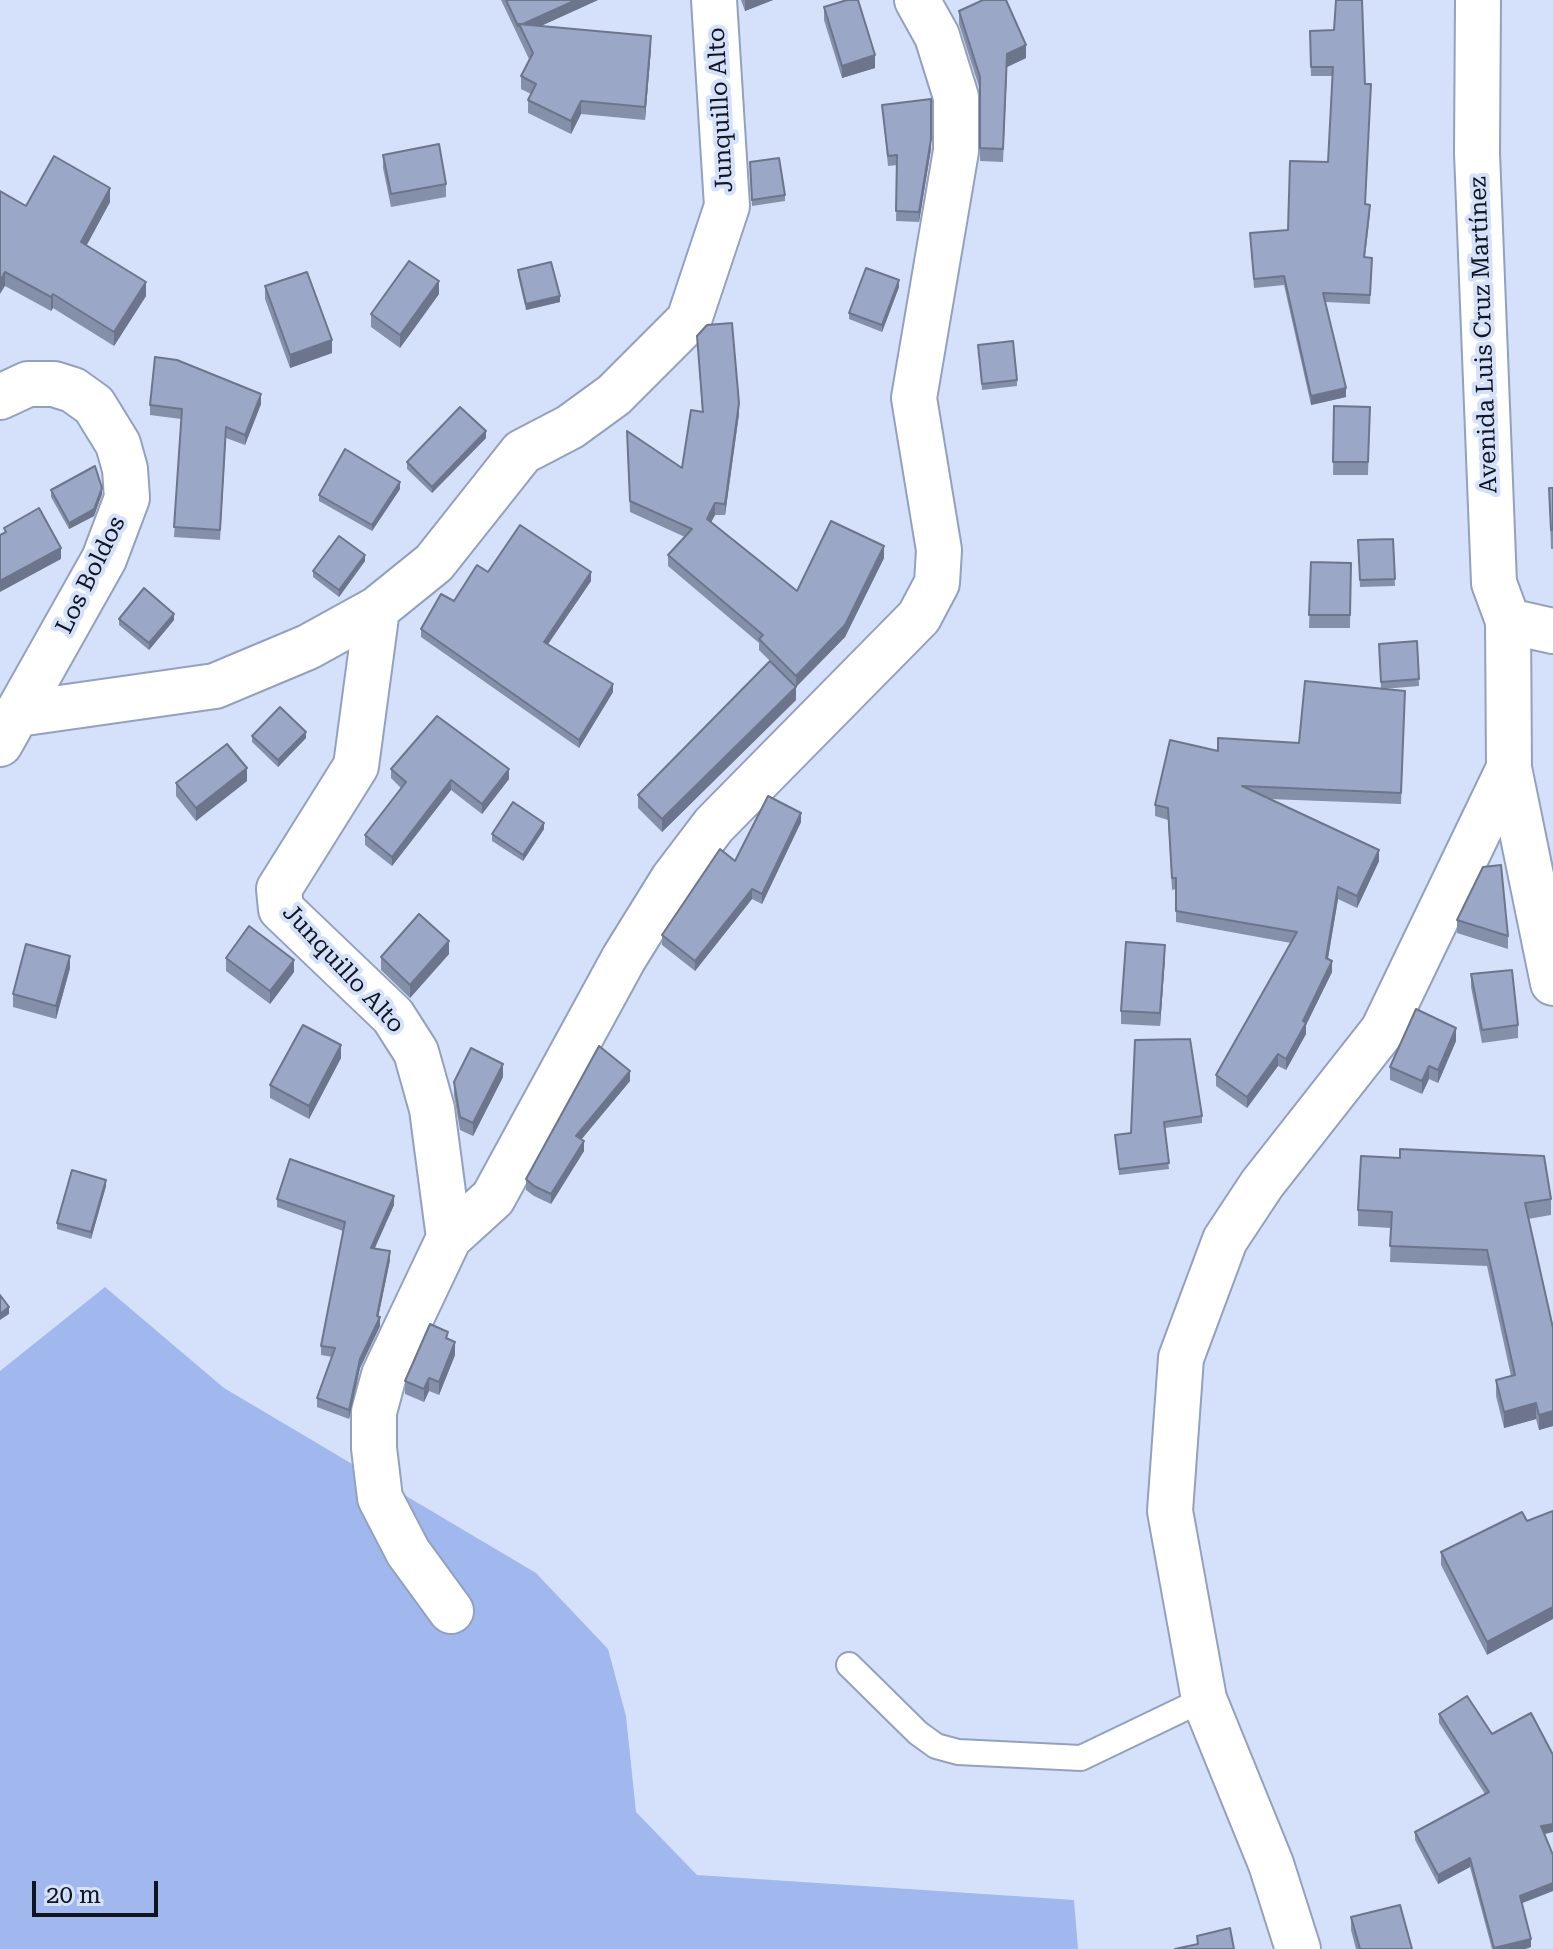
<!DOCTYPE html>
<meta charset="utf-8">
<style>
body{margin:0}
#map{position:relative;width:1553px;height:1949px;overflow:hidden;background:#d5e1fa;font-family:"Roboto Serif",serif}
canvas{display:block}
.scale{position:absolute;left:32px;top:1881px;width:126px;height:36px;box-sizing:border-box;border:4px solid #0f141e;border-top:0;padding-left:10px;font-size:24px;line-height:28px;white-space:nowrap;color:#0f141e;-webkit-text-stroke:6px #d5e1fa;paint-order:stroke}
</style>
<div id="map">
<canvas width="1553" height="1949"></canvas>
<div class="scale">20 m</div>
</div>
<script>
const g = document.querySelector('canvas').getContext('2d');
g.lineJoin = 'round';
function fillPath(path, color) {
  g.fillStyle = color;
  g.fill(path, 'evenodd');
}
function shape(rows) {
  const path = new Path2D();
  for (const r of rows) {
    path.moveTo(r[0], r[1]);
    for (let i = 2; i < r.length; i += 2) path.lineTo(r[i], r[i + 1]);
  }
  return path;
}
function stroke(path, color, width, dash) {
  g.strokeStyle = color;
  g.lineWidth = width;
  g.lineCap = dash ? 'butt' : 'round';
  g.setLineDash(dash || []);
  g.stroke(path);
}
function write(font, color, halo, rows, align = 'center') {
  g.font = font + ' "Roboto Serif",serif';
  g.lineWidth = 8;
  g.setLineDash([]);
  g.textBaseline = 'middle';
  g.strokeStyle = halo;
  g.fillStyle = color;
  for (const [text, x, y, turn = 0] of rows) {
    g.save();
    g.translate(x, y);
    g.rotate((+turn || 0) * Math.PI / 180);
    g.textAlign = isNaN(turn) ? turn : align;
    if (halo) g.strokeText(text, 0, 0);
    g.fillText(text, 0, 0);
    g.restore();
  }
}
fillPath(shape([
 [105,1287,224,1388,536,1573,608,1649,626,1716,636,1812,697,1875,1074,1900,1078,1949,0,1949,0,1371]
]), '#a1b8ee');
const service = shape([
 [849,1665,918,1733,936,1746,958,1752,1081,1758,1204,1699]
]);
const minor = shape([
 [0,397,28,384,54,384,73,390,94,405,118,444,125,469,127,498,104,559,0,744],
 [1508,621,1509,768,1553,983],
 [18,714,215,686,308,647,377,609],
 [449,1238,432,1109,416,1052,393,1016,281,909,279,889,356,766,377,609,434,563,522,452,570,427,614,395,689,320,727,206,714,0],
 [451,1611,408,1552,380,1498,374,1448,374,1412,384,1375,449,1238,493,1198,624,958,673,879,714,825,919,617,937,583,939,550,914,398,956,151,956,97,937,36,917,0],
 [1298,1949,1271,1864,1204,1699,1170,1511,1181,1358,1225,1240,1262,1184,1383,1030,1509,768]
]);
const tertiary = shape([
 [1478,0,1477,153,1494,583,1508,621,1553,631]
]);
stroke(service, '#93a0be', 28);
stroke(minor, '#93a0be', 48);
stroke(tertiary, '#93a0be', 48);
stroke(service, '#fff', 24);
stroke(minor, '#fff', 44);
stroke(tertiary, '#fff', 44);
fillPath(shape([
 [501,0,598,0,541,26,651,49,645,120,581,114,571,134,528,113,528,100,531,94,521,89,521,76,529,59],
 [741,0,773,0,745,11],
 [824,7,875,68,842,78,824,20],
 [959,11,1026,58,1007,67,1003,162,980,161,980,90,959,24],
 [1334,30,1366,204,1370,214,1365,257,1372,258,1370,304,1325,302,1346,397,1311,405,1284,285,1254,288,1250,233,1288,230,1328,162,1332,76,1311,76,1310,31],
 [882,105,931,149,919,222,896,221,897,165,888,166],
 [383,155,446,184,446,197,391,207,383,168],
 [750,162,785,195,785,201,752,206],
 [0,191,26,206,110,202,86,245,146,296,114,346,53,308,51,311,5,286],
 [518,270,560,302,526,310,518,276],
 [265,286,332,353,290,368,265,299],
 [899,287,882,332,849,319,849,313],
 [439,294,400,348,371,327,371,314],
 [697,336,739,414,725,515,715,515,711,522,797,591,884,558,845,637,796,687,796,700,662,832,638,808,638,795,770,661,759,650,759,643,668,566,668,555,685,537,630,512,627,431,682,468,702,412],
 [978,345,1017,380,1017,386,982,390],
 [261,404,245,445,226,438,220,540,174,537,181,419,150,415,150,405],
 [1334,406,1370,407,1368,475,1333,475],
 [486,438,432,493,407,469,407,462],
 [1549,488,1553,488,1553,549,1551,549],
 [400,489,372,531,319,501,319,495],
 [51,490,102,494,94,516,69,529,51,497],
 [1393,539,1395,586,1360,587,1358,540],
 [365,561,339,597,313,577,313,571],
 [1311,562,1351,563,1350,628,1309,628],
 [488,572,591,581,548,644,613,692,579,748,421,637,421,629],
 [119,619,174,620,149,650,119,625],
 [1417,641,1419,686,1383,689,1405,691,1401,804,1269,799,1379,861,1357,908,1338,899,1328,959,1332,972,1306,1025,1306,1034,1286,1070,1278,1066,1247,1108,1216,1086,1216,1075,1291,943,1176,922,1176,889,1172,890,1168,820,1155,816,1155,805,1218,751,1299,743,1381,688,1379,644],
 [252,736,306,738,278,767,252,742],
 [391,769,509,779,482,814,451,790,392,866,365,845,365,835,401,788,391,778],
 [247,781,196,821,176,796,176,783],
 [801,822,762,904,752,899,695,971,662,945,662,935,735,861],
 [544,829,523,861,492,841,492,834],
 [1457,920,1508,936,1508,949,1457,933],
 [449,954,410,998,381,970,381,957],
 [226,958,294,972,270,1004,226,971],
 [1165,958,1160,1026,1121,1024,1121,1011],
 [70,968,56,1019,13,1007,13,994],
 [1471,974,1518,1025,1518,1038,1482,1043,1471,987],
 [1135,1040,1202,1116,1202,1123,1165,1128,1169,1169,1119,1175,1115,1135,1131,1133],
 [1456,1041,1438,1083,1429,1079,1422,1094,1390,1080,1390,1067],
 [341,1058,309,1119,270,1098,270,1085],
 [503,1077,473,1136,460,1130,454,1095,454,1082],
 [630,1081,581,1139,584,1151,551,1204,534,1196,526,1190,526,1179],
 [106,1186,91,1239,57,1229,57,1223],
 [277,1199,394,1205,375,1248,390,1260,378,1317,380,1326,360,1368,349,1419,317,1407,317,1398,332,1357,321,1355,321,1346,343,1231,277,1207],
 [1551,1199,1551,1215,1528,1219,1553,1328,1553,1426,1539,1430,1536,1419,1504,1428,1496,1396,1496,1380,1511,1376,1487,1266,1390,1262,1391,1228,1358,1226,1358,1210],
 [448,1339,455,1355,439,1395,429,1391,424,1402,405,1394,405,1381],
 [1527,1521,1487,1655,1441,1565,1441,1552],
 [1439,1714,1544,1834,1522,1904,1531,1947,1525,1949,1492,1949,1470,1867,1438,1884,1415,1840,1415,1832,1485,1794,1439,1723],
 [1351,1917,1412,1949,1356,1949,1351,1930]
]), '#8490aa');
fillPath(shape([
 [576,0,598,0,523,34,520,26],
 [745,0,773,0,745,11],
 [651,36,651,49,645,120,645,107],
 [1026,45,1026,58,1007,67,1003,162,1007,54],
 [875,55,875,68,842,78,842,66],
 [581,101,581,114,571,134,571,121],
 [931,139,931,149,919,222,919,212],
 [110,188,110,202,81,256,81,242],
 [5,272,5,286,0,294,0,281],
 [899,280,899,287,882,332,882,325],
 [439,281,439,294,400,348,400,335],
 [146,282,146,296,114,346,114,332],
 [53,294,53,308,51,311,51,297],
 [560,296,560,302,526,310,526,304],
 [332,340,332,353,290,368,290,355],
 [1346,388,1346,397,1311,405,1311,396],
 [261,394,261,404,245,445,245,435],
 [739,403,739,414,725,515,725,504],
 [486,431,486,438,432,493,432,487],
 [400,482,400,489,372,531,372,525],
 [102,488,102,494,94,516,69,529,69,523],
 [715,503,715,515,707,530,707,519],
 [884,546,884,558,845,637,796,687,796,676],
 [61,548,61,559,0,592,0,581],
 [365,555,365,561,339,597,339,590],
 [591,572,591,581,544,650,544,642],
 [174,614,174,620,149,650,149,643],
 [613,684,613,692,579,748,579,740],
 [796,687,796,700,662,832,662,819],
 [306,732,306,738,278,767,278,760],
 [247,768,247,781,196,821,196,808],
 [509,769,509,779,482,814,482,804],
 [451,780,451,790,392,866,392,857],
 [801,813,801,822,762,904,762,894],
 [544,823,544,829,523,861,523,855],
 [1379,850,1379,861,1357,908,1357,896],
 [1338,887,1338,899,1326,969,1326,958],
 [752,889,752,899,695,971,695,961],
 [449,941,449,954,410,998,410,985],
 [1165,945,1165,958,1160,1026,1160,1013],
 [70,956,70,968,56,1019,56,1006],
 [294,960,294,972,270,1004,270,991],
 [1332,961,1332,972,1306,1025,1306,1034,1286,1070,1286,1059,1303,1021],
 [1456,1028,1456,1041,1438,1083,1438,1070],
 [341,1045,341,1058,309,1119,309,1106],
 [1278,1054,1278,1066,1247,1108,1247,1097],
 [503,1064,503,1077,473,1136,473,1123],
 [1429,1066,1429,1079,1422,1094,1422,1081],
 [630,1071,630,1081,576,1146,576,1136],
 [584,1141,584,1151,551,1204,551,1194],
 [106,1180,106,1186,91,1239,91,1232],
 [394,1196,394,1205,371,1256,371,1248],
 [390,1251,390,1260,377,1323,380,1317,380,1326,360,1368,349,1419,349,1410,360,1359,377,1316],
 [9,1307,9,1314,0,1320,0,1314],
 [455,1342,455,1355,439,1395,439,1382],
 [429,1378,429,1391,424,1402,424,1389],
 [1536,1403,1536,1419,1504,1428,1504,1412],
 [1553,1411,1553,1426,1539,1430,1539,1415],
 [1553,1607,1553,1619,1487,1655,1487,1642],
 [1553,1824,1553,1832,1541,1835,1541,1826],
 [1470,1858,1470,1867,1438,1884,1438,1875],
 [1553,1883,1553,1891,1520,1904,1520,1896],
 [1531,1939,1531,1947,1525,1949,1494,1949]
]), '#6c758b');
const building = shape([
 [506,0,576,0,523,24,519,24,520,26,518,26,506,0],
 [847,0,858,0,875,55,842,66,824,7,847,0],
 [983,0,1006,0,1026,45,1007,54,1003,149,980,148,980,77,959,11,983,0],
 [1336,0,1362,0,1365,84,1371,84,1365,204,1370,205,1364,257,1372,258,1370,295,1323,293,1346,388,1311,396,1284,276,1254,279,1250,233,1288,230,1290,161,1328,162,1333,67,1311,67,1310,31,1334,30,1336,0],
 [519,24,651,36,645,107,581,101,571,121,528,100,536,84,521,76,533,53,519,24],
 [931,99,931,139,919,212,896,211,897,155,888,156,882,105,931,99],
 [439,144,446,184,391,194,383,155,439,144],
 [54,156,110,188,81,242,146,282,114,332,53,294,51,297,5,272,0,281,0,191,26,206,54,156],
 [779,158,785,195,752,200,750,162,779,158],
 [409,261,439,281,400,335,371,314,409,261],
 [551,262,560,296,526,304,518,270,551,262],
 [866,268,899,280,882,325,849,313,866,268],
 [307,272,332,340,290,355,265,286,307,272],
 [732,323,739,403,725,504,715,503,707,519,797,591,831,521,884,546,845,625,796,676,759,639,763,635,668,555,692,529,630,501,627,431,682,468,691,410,703,412,697,336,707,325,732,323],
 [1013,341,1017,380,982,384,978,345,1013,341],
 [155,357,177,360,261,394,245,435,226,427,220,530,174,527,182,409,150,405,155,357],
 [1334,406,1370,407,1368,462,1333,462,1334,406],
 [460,407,486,431,432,487,407,462,460,407],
 [345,449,400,482,372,525,319,495,345,449],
 [95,466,102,488,94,509,69,523,51,490,95,466],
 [1549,488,1553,488,1553,530,1551,530,1549,488],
 [39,508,61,548,0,581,0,535,6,532,4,528,39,508],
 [520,525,591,572,544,642,613,684,579,740,421,629,441,594,454,601,477,565,488,572,520,525],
 [339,536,365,555,339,590,313,571,339,536],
 [1393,539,1395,579,1360,580,1358,540,1393,539],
 [1311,562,1351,563,1350,615,1309,615,1311,562],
 [144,588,174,614,149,643,119,619,144,588],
 [1417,641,1419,679,1381,682,1379,644,1417,641],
 [770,661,796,687,662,819,638,795,770,661],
 [1305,681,1405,691,1401,793,1242,786,1379,850,1357,896,1338,887,1326,958,1332,961,1303,1021,1306,1023,1286,1059,1278,1054,1247,1097,1216,1075,1297,932,1176,911,1176,878,1172,878,1168,808,1155,805,1170,740,1218,751,1218,738,1299,743,1305,681],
 [280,707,306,732,278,760,252,736,280,707],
 [437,716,509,769,482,804,451,780,392,857,365,835,406,782,391,769,437,716],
 [227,744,247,768,196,808,176,783,227,744],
 [768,796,801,813,762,894,752,889,695,961,662,935,720,849,735,861,768,796],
 [513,802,544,823,523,855,492,834,513,802],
 [1501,865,1508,936,1457,920,1483,867,1501,865],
 [419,914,449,941,410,985,381,957,419,914],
 [249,926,294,960,270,991,226,958,249,926],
 [1126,942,1165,945,1160,1013,1121,1011,1126,942],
 [26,944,70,956,56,1006,13,994,26,944],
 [1512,970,1518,1025,1482,1030,1471,974,1512,970],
 [1416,1009,1456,1028,1438,1070,1429,1066,1422,1081,1390,1067,1416,1009],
 [303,1025,341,1045,309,1106,270,1085,303,1025],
 [1190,1039,1202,1116,1164,1122,1169,1163,1119,1169,1115,1135,1131,1133,1135,1040,1190,1039],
 [599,1046,630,1071,576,1136,584,1141,551,1194,534,1186,526,1179,599,1046],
 [471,1048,503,1064,473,1123,460,1117,454,1082,471,1048],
 [1400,1149,1544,1156,1551,1199,1525,1203,1553,1328,1553,1411,1539,1415,1536,1403,1504,1412,1496,1380,1515,1375,1487,1250,1390,1246,1392,1212,1358,1210,1361,1156,1400,1158,1400,1149],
 [290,1159,394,1196,371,1248,390,1251,377,1316,380,1317,360,1359,349,1410,317,1398,335,1348,321,1346,345,1222,277,1199,290,1159],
 [72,1170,106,1180,91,1232,57,1223,72,1170],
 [0,1295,9,1307,0,1314,0,1295],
 [430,1324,448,1332,446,1338,455,1342,439,1382,429,1378,424,1389,405,1381,430,1324],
 [1553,1511,1553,1607,1487,1642,1441,1552,1522,1512,1527,1521,1553,1511],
 [1467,1696,1492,1734,1531,1713,1553,1755,1553,1824,1541,1826,1553,1855,1553,1883,1520,1896,1531,1939,1494,1948,1470,1858,1438,1875,1415,1832,1489,1792,1439,1714,1467,1696],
 [1400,1905,1412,1949,1360,1949,1351,1917,1400,1905],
 [1230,1928,1234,1949,1175,1949,1198,1944,1197,1936,1230,1928]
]);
fillPath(building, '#9aa7c6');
stroke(building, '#6c758b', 2);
write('24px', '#0f141e', '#d5e1fa', [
 ["Junquillo Alto",721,110,-93],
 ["Avenida Luis Cruz Martínez",1484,335,-92],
 ["Los Boldos",91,575,-64],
 ["Junquillo Alto",343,969,47]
]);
</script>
